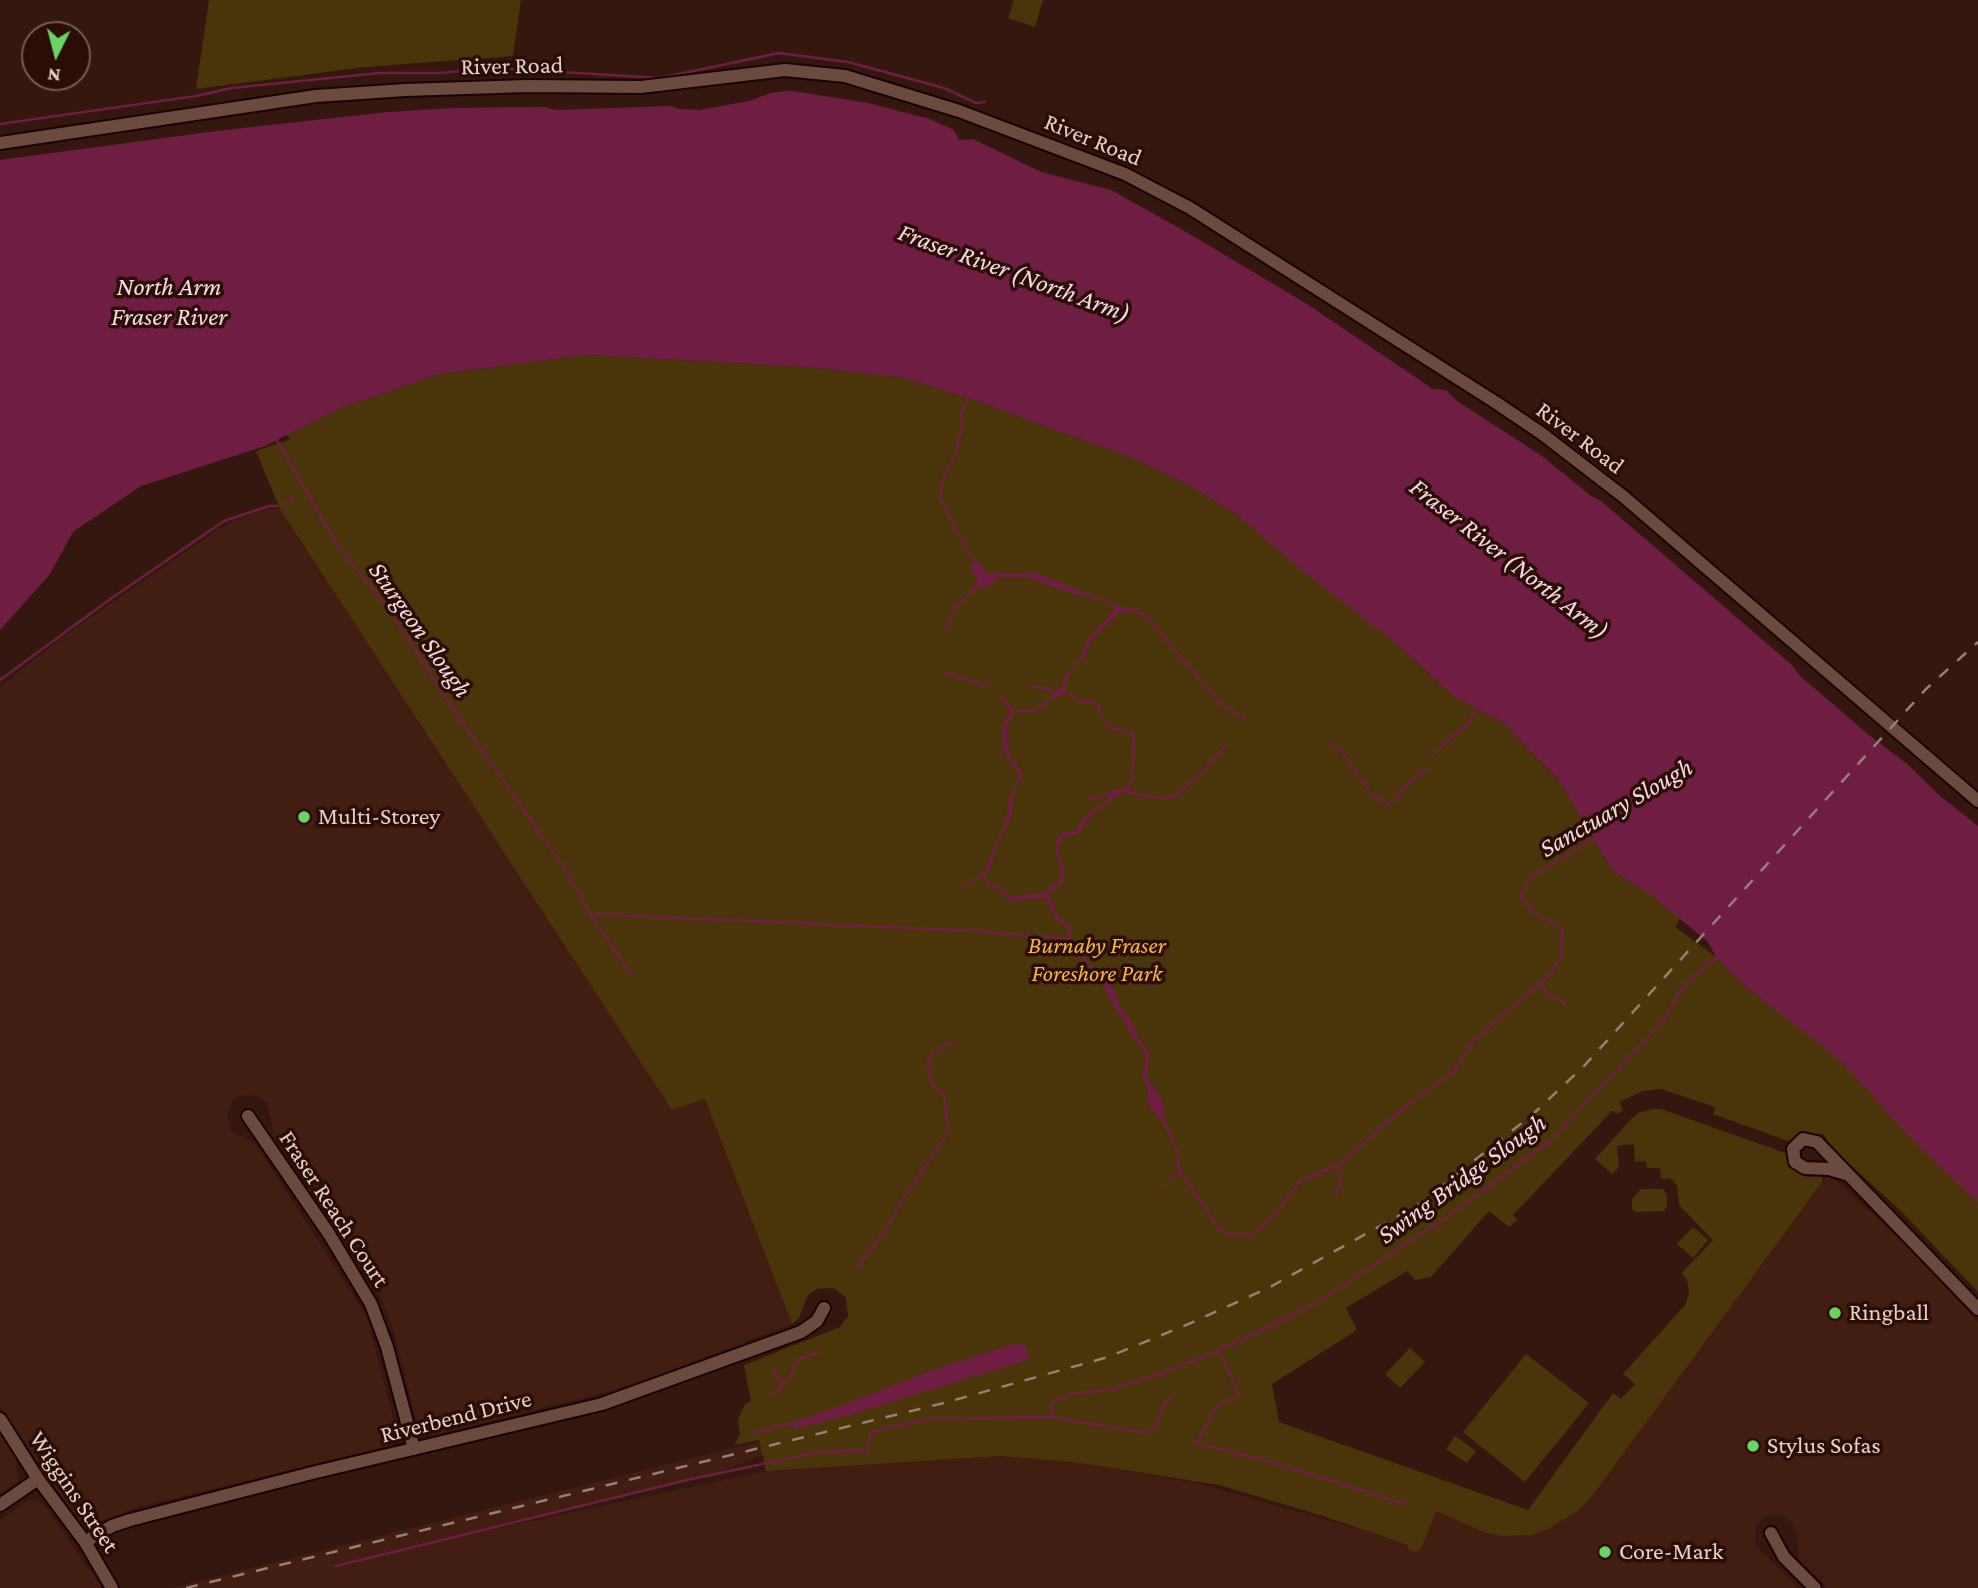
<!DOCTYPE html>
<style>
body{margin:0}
#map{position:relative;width:1978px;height:1588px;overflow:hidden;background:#34180f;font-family:"Crimson Pro",serif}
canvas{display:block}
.north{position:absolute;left:21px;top:21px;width:70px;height:70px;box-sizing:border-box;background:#2a0e06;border:2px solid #745c54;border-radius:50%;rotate:186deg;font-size:19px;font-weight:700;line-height:28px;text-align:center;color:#e4d0c9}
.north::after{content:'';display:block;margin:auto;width:24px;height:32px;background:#69d464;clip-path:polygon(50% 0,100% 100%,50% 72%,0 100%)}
</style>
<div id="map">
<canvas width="1978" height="1588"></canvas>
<div class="north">N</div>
</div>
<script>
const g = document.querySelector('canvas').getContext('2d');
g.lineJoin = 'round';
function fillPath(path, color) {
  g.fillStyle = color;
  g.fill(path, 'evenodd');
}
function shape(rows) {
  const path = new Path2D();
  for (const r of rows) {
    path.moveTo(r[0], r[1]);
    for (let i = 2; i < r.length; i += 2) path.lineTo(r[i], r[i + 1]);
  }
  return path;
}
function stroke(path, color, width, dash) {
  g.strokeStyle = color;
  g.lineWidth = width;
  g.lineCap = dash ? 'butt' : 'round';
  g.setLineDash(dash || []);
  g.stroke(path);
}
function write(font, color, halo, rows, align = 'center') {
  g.font = font + ' "Crimson Pro",serif';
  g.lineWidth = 7;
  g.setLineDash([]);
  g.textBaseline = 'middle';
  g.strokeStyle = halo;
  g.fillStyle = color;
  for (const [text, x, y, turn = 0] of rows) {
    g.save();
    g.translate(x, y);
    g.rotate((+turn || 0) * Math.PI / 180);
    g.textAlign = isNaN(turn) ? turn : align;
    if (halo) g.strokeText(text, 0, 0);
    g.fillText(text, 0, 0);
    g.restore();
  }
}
fillPath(shape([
 [267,509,280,509,672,1109,705,1098,792,1324,664,1373,603,1393,434,1435,427,1435,418,1427,392,1325,378,1292,274,1136,267,1103,255,1095,239,1096,232,1102,227,1114,230,1128,237,1135,251,1141,257,1146,367,1317,398,1437,395,1443,389,1446,138,1507,86,1527,79,1522,0,1406,0,687,64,636,217,530,243,517],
 [1829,1174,1910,1249,1978,1322,1978,1588,1828,1588,1798,1558,1797,1536,1793,1524,1786,1518,1773,1515,1762,1519,1756,1525,1755,1545,1798,1588,171,1588,1091,1359,782,1448,718,1472,400,1549,766,1471,1002,1456,1080,1463,1197,1483,1421,1547,1435,1510,1487,1533,1502,1536,1531,1535,1548,1529,1578,1511],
 [0,1426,17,1451,16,1468,19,1478,17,1482,0,1494],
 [34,1499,44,1504,102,1588,0,1588,0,1520,27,1501]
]), '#411d12');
fillPath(shape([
 [209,0,521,0,513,56,365,67,196,89],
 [1014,0,1043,0,1035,27,1008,18],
 [585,355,809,367,904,378,971,399,1130,457,1185,483,1239,516,1398,645,1453,696,1503,722,1560,782,1612,870,1651,895,1680,918,1675,927,1716,957,1746,987,1775,1009,1796,1010,1978,1175,1978,1292,1900,1210,1835,1151,1823,1134,1806,1134,1788,1141,1713,1114,1715,1107,1661,1089,1643,1091,1619,1102,1623,1110,1618,1114,1612,1111,1513,1215,1517,1220,1509,1227,1489,1211,1431,1277,1415,1280,1407,1271,1346,1308,1357,1330,1272,1384,1279,1422,1528,1510,1613,1393,1621,1399,1635,1384,1623,1374,1686,1304,1689,1293,1687,1280,1682,1273,1713,1240,1679,1205,1677,1186,1671,1178,1661,1179,1660,1168,1647,1168,1646,1161,1635,1162,1634,1144,1617,1146,1619,1167,1612,1174,1595,1159,1632,1118,1640,1112,1654,1109,1664,1110,1788,1154,1794,1169,1800,1174,1807,1177,1822,1176,1823,1181,1589,1500,1578,1511,1548,1529,1531,1535,1502,1536,1486,1533,1436,1511,1422,1547,1416,1552,1408,1549,1408,1545,1326,1517,1219,1485,1080,1463,1002,1456,766,1471,759,1440,734,1445,740,1435,738,1420,745,1404,751,1401,744,1365,840,1327,848,1316,846,1298,834,1288,817,1289,808,1295,799,1318,792,1324,705,1099,672,1110,280,509,256,451,291,439,286,435,338,409,439,374],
 [1641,1189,1663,1189,1667,1195,1667,1207,1663,1211,1636,1212,1632,1209,1632,1199],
 [1693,1227,1708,1240,1693,1258,1677,1244],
 [1410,1348,1425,1362,1400,1388,1385,1374],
 [1526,1354,1589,1403,1525,1482,1463,1432],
 [1455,1436,1476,1451,1467,1463,1446,1449]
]), '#4a350a');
fillPath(shape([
 [809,87,891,104,968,131,1044,168,1110,185,1188,223,1521,435,1619,512,1978,818,1978,1202,1921,1149,1839,1059,1746,987,1716,957,1708,942,1651,895,1612,870,1560,782,1503,722,1453,696,1398,645,1294,564,1239,516,1185,483,1130,457,971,399,904,378,809,367,585,355,439,374,338,409,265,446,141,486,73,532,50,574,0,630,0,157,274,119,471,107,732,99],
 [975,561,978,562,987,574,999,572,1010,574,1033,572,1119,606,1135,610,1130,613,1121,612,1110,621,1090,642,1085,657,1071,671,1066,683,1066,692,1077,699,1093,701,1100,705,1102,718,1114,729,1104,724,1095,704,1079,702,1066,694,1048,700,1055,691,1062,688,1064,677,1080,659,1087,640,1116,608,1104,601,1064,591,1029,577,998,577,993,584,974,591,957,607,951,616,956,604,965,597,978,582,970,566],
 [1011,710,1014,713,1006,728,1007,740,1010,756,1021,771,1021,778,1014,791,1012,813,1008,824,997,844,990,869,983,876,995,843,1005,825,1010,795,1018,779,1019,774,1005,753,1002,741,1002,727],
 [1126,788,1138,794,1158,796,1178,794,1178,797,1165,799,1152,797,1147,799,1123,792,1091,815,1078,834,1063,838,1058,847,1064,869,1064,879,1060,885,1048,893,1059,918,1069,923,1071,932,1067,927,1057,921,1045,897,1012,901,1012,898,1022,895,1042,893,1058,882,1061,868,1055,851,1057,838,1062,833,1075,831,1083,818,1107,799,1113,790],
 [1094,968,1103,969,1109,978,1122,1010,1130,1019,1136,1035,1149,1052,1147,1077,1163,1103,1163,1115,1178,1149,1177,1157,1181,1167,1181,1172,1171,1179,1169,1185,1163,1188,1160,1188,1168,1184,1170,1177,1179,1170,1175,1161,1176,1151,1163,1122,1149,1106,1147,1086,1142,1076,1146,1059,1143,1049,1130,1035,1126,1023,1116,1011],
 [1023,1343,1027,1350,1027,1360,849,1415,794,1429,791,1423,846,1404,933,1370,1014,1344]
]), '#701d44');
fillPath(shape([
 [809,83,892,100,969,127,1045,165,1111,182,1190,221,1367,333,1414,367,1523,432,1621,509,1747,615,1895,747,1969,805,1978,813,1978,826,1939,795,1907,764,1869,735,1799,675,1793,666,1601,501,1591,496,1542,456,1457,401,1446,390,1433,389,1307,304,1181,229,1111,190,1041,172,973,139,959,140,954,130,930,119,868,103,793,91,779,90,749,101,700,110,680,109,671,106,556,110,545,107,424,108,216,131,0,160,0,153,27,148,97,140,274,115,470,104,732,96]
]), '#34180f');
stroke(shape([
 [0,124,196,96,232,88,379,73,440,73,495,68,660,78,779,53,848,62,944,88,976,103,985,102],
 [969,395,960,417,963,428,960,434,956,453,943,479,940,498,975,565],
 [276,439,338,546,393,615,445,697,569,875,593,919,632,975],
 [286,504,293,497],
 [1132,610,1146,616,1221,704,1245,718,1245,720],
 [946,630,952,614],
 [944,672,987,686],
 [0,680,109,600,224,521,269,506,277,506],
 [1033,686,1040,688,1048,688,1055,693],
 [1000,697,1009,706,1013,714],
 [1012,711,1035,711,1049,700],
 [1110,728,1131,732,1134,736,1132,781,1126,788],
 [1331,745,1341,750,1371,794,1388,804,1396,799,1403,788,1427,768],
 [1433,756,1448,740,1466,726,1478,708],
 [1175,796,1202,773,1226,744],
 [1089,799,1113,793],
 [984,875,990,884,1000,889,1012,901,1015,900],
 [965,885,986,873],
 [590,914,978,931,1071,939],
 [1069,930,1072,942,1089,966,1095,969],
 [1542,983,1546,994,1562,1001,1565,1005],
 [1180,1171,1219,1229,1232,1235,1252,1235,1276,1213,1300,1181,1341,1163,1413,1100,1453,1073,1473,1041,1549,976,1561,957,1562,928,1534,913,1520,896,1530,878,1594,838],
 [1336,1197,1341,1182,1337,1167],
 [857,1267,886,1229,899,1205,945,1137,949,1123,946,1116,944,1095,933,1085,928,1071,928,1061,933,1053,954,1040],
 [1219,1350,1239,1395,1217,1406,1197,1443,1278,1464,1405,1504],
 [772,1367,781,1385],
 [771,1394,778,1390,792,1375,796,1361,818,1352],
 [1051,1417,1053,1401,1074,1393,1109,1390,1165,1372,1213,1353,1313,1305,1443,1220,1550,1141,1663,1021,1684,985,1717,957],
 [754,1433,792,1423],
 [336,1566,687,1480,819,1452,867,1451,871,1432,928,1419,1051,1417,1146,1433,1155,1428,1163,1407,1173,1394]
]), '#701d44', 2.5);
const minor = shape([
 [0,143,316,96,405,90,528,86,641,87,785,70,845,76,959,111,1125,174,1190,208,1495,402,1541,433,1624,497,1978,801],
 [248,1116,329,1234,371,1304,387,1347,414,1449],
 [1846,1174,1829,1169,1805,1168,1795,1162,1793,1149,1803,1139,1817,1142,1978,1309],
 [0,1419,38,1479,85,1542,112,1588],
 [0,1505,38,1479],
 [1771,1533,1784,1557,1815,1588],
 [85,1542,112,1526,130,1520,312,1473,602,1404,801,1332,817,1321,824,1308]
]);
stroke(minor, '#1a0300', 16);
stroke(minor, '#6b4a40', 12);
stroke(shape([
 [186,1588,944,1403,1108,1357,1191,1323,1270,1287,1418,1205,1532,1115,1584,1066,1926,689,1978,642]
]), '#978078', 2.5, [12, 12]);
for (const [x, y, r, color] of [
 [304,817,7,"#69d464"],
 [1835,1313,7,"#69d464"],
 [1753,1446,7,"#69d464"],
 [1605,1552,7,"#69d464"]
]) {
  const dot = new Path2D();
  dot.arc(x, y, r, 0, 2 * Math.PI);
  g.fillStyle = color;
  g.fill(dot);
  stroke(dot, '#2a0e06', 2.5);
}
write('24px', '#e4d0c9', '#2a0e06', [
 ["River Road",512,66,-1],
 ["River Road",1093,140,22],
 ["River Road",1580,438,37],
 ["Fraser Reach Court",334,1209,57],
 ["Riverbend Drive",456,1417,-14],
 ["Wiggins Street",74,1492,56]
]);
write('24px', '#e4d0c9', '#2a0e06', [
 ["Multi-Storey",318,817],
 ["Ringball",1849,1313],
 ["Stylus Sofas",1767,1446],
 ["Core-Mark",1619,1552]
], 'left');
write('italic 24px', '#f7b83b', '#2a0e06', [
 ["Burnaby Fraser",1097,946],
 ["Foreshore Park",1097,974]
]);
write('italic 26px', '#f4dbe3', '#2a0e06', [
 ["Fraser River (North Arm)",1014,273,20],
 ["North Arm",169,287],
 ["Fraser River",169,317],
 ["Fraser River (North Arm)",1509,559,38],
 ["Sturgeon Slough",420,630,55],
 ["Sanctuary Slough",1616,808,-30],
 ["Swing Bridge Slough",1462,1179,-36]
]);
</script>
